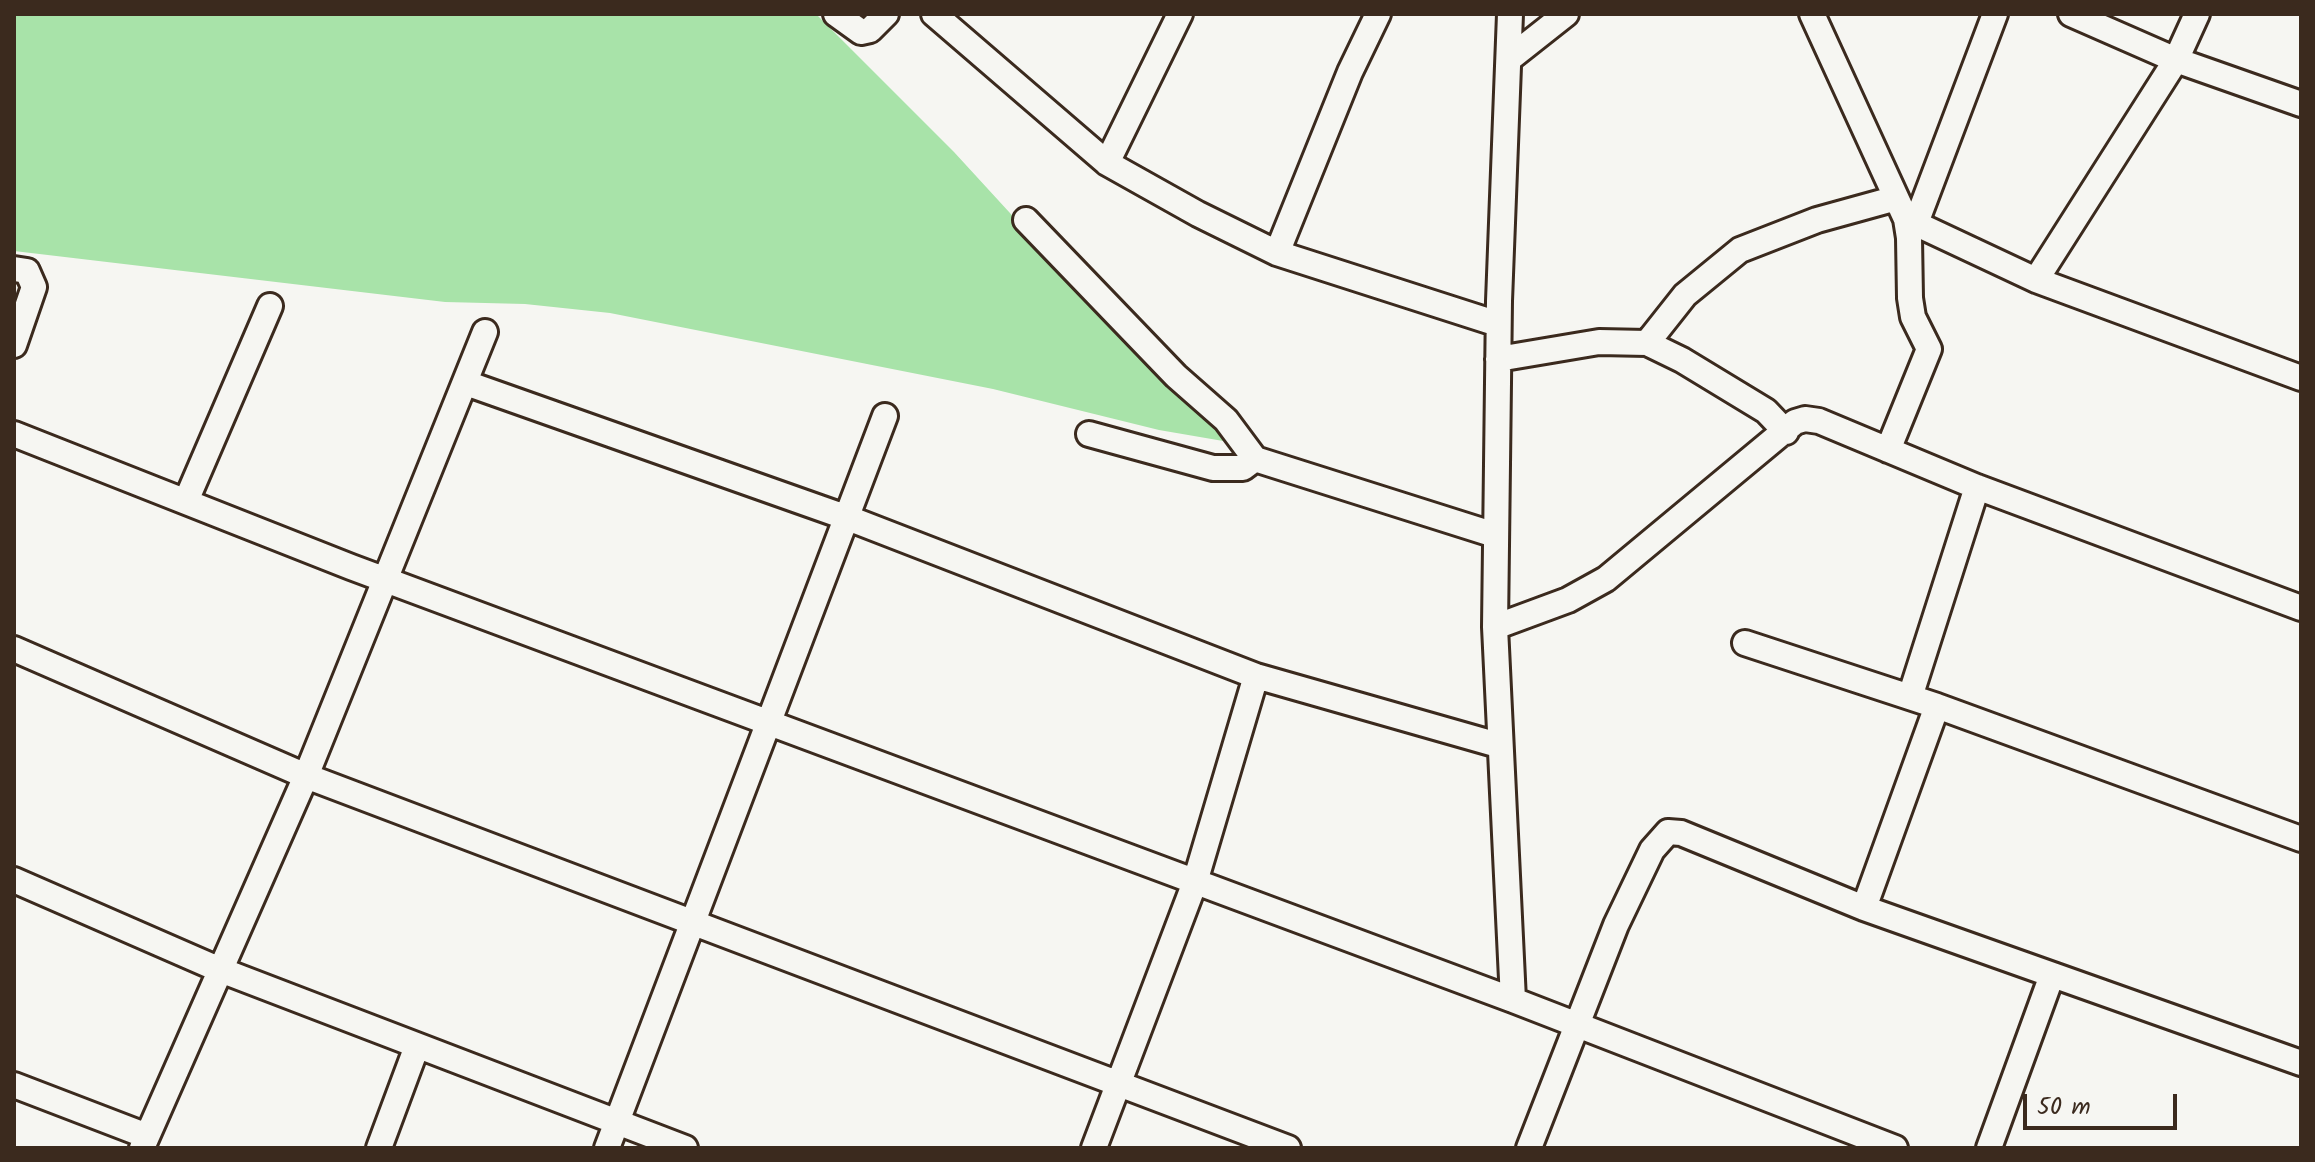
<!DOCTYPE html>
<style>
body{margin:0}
#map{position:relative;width:2315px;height:1162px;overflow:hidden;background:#f6f6f2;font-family:Kalam,sans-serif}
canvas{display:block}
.frame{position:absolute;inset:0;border:16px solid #3b2a1e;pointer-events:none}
.scale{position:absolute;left:2023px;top:1094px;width:154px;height:36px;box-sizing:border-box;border:4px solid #3b2a1e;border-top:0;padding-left:10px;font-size:24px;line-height:28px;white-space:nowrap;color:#3b2a1e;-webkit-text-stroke:6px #f6f6f2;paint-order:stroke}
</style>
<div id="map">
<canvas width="2315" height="1162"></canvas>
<div class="frame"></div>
<div class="scale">50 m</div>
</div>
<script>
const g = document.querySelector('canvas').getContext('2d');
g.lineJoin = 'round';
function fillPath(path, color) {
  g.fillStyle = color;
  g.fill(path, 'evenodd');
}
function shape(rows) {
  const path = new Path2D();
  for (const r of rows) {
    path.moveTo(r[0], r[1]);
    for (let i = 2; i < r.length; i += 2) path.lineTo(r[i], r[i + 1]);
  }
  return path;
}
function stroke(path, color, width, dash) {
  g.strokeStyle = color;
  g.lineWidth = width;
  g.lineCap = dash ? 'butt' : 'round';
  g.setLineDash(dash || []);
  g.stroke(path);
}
fillPath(shape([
 [14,14,816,14,954,152,1098,309,1229,442,1159,430,993,389,610,313,525,304,445,302,14,251]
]), '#a8e3a9');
const minor = shape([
 [836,14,861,32,870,30,886,14],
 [934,14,1107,163,1198,214,1277,253,1498,324],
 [1510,14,1499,301,1495,627,1513,1000],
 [1812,14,1906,219,1909,238,1910,298,1913,317,1929,349,1888,450],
 [2071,14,2176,60,2301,104],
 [1509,59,1566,14],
 [1107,163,1180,14],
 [1906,219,2036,280,2301,378],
 [1026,220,1176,376,1226,420,1255,459,1495,535],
 [1916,223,1995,14],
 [1277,253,1350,72,1378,14],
 [14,269,27,271,34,287,14,345],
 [2036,280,2176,60,2197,14],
 [1647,343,1685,295,1740,250,1817,220,1893,199],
 [1498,359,1599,342,1647,343,1682,360,1766,411,1786,432],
 [466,383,848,518,1256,676,1498,745],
 [14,434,351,567,1513,1000,1895,1148],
 [1089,434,1213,468,1243,468,1255,459],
 [186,501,270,306],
 [1495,627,1568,600,1606,579,1795,422,1805,419,1819,421,1977,487,2301,608],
 [1745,643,1937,706,2301,839],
 [14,649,306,776,485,332],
 [1910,697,1977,487],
 [14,880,218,969,685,1148],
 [1864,908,1937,706],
 [14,1085,147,1136],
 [142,1148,306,776,1288,1148],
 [379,1148,417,1046],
 [607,1148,885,416],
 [1094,1148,1195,882,1256,676],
 [1529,1148,1616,925,1652,850,1668,832,1681,833,1864,908,2301,1063],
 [1989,1148,2052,975]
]);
stroke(minor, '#3b2a1e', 30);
stroke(minor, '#f6f6f2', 24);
</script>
